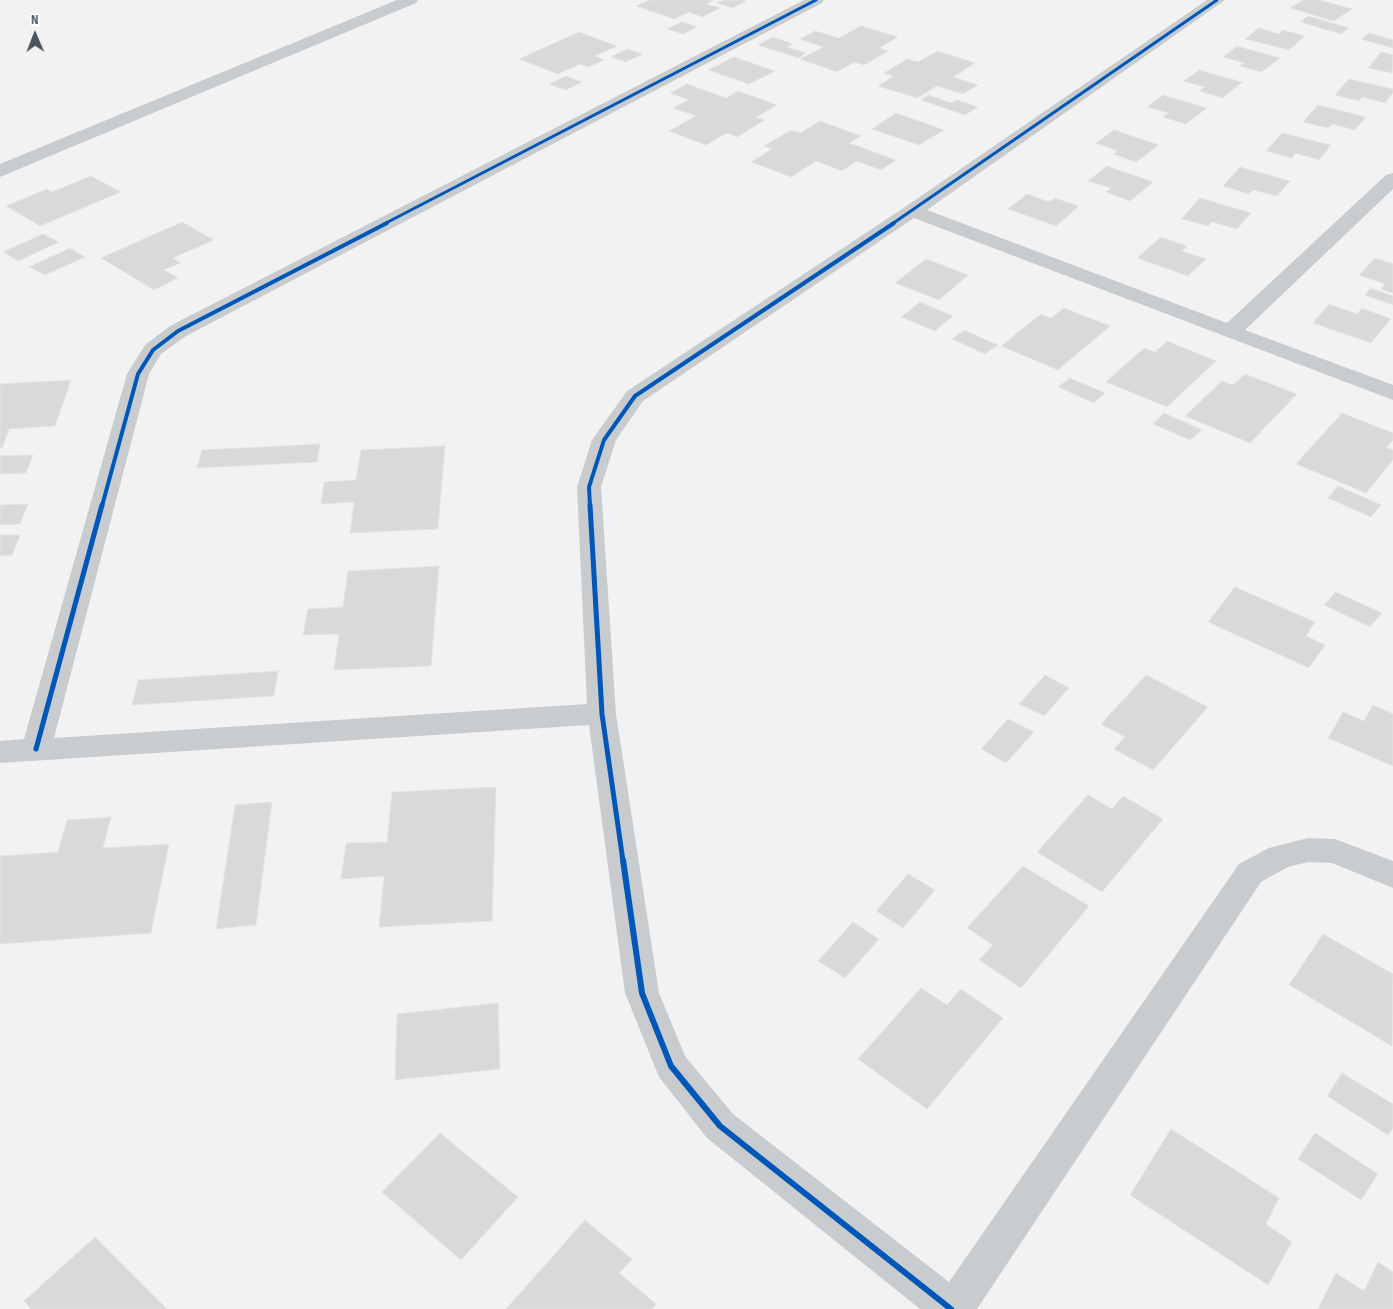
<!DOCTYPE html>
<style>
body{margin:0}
#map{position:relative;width:1393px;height:1309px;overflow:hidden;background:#f2f2f2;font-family:"Sofia Sans Condensed",sans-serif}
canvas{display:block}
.north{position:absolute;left:10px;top:10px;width:50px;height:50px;-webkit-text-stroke:4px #fff;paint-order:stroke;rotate:359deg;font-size:14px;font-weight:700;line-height:20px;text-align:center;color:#49555e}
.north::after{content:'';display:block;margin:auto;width:18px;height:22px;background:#49555e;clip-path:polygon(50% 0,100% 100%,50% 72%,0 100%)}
</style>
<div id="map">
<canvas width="1393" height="1309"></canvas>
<div class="north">N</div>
</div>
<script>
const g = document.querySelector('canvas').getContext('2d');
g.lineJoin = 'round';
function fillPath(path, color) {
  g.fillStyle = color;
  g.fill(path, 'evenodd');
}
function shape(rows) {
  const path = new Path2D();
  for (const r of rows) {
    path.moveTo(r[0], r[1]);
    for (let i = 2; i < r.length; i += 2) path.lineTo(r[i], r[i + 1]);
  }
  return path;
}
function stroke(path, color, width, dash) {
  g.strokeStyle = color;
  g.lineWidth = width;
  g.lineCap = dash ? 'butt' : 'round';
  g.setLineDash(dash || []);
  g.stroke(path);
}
const building = shape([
 [649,0,714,0,707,4,720,8,702,17,689,12,674,19,636,6,649,0],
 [723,0,742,0,746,1,733,8,717,3,723,0],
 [1303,0,1320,0,1352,9,1334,21,1290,8,1303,0],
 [1308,16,1349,28,1341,34,1300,22,1308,16],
 [682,22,697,27,683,34,667,29,682,22],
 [861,26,898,37,879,48,888,51,864,65,855,62,837,72,800,59,823,47,800,39,815,31,839,38,861,26],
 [1259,28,1279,34,1283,30,1305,36,1289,50,1245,39,1259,28],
 [579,32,617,46,595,56,604,60,589,67,580,64,558,74,519,59,579,32],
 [1369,33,1393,40,1393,48,1361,39,1369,33],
 [773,37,793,44,787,47,806,53,798,58,758,45,773,37],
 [1237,46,1280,58,1262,72,1239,66,1244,63,1223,57,1237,46],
 [627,49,643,54,626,62,611,57,627,49],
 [938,51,975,63,953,77,978,85,963,94,937,86,917,98,878,86,894,76,884,73,907,59,918,62,938,51],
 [1381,52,1393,55,1392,73,1368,68,1381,52],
 [734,57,775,71,749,84,708,70,734,57],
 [1199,70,1242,82,1223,98,1200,91,1204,87,1184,81,1199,70],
 [566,76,582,82,566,90,549,84,566,76],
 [1349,79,1393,89,1393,93,1385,103,1362,97,1359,101,1335,95,1349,79],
 [687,84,726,98,738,91,777,105,756,117,765,120,737,137,727,133,706,145,669,131,696,116,673,108,689,100,670,93,687,84],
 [929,95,951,103,957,100,978,107,965,115,921,100,929,95],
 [1163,95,1207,108,1186,124,1163,117,1168,113,1147,107,1163,95],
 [1318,105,1366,117,1355,130,1332,124,1328,128,1303,122,1318,105],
 [896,113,944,130,919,145,872,129,896,113],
 [820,121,861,136,849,143,896,160,881,170,857,161,842,171,816,161,791,177,751,162,772,149,764,146,791,130,800,133,820,121],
 [1114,130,1159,145,1136,162,1113,154,1118,151,1096,143,1114,130],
 [1282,133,1331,145,1319,160,1295,153,1292,158,1266,151,1282,133],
 [1107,166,1153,182,1130,201,1106,192,1111,188,1088,181,1107,166],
 [1240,167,1290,181,1277,196,1253,190,1249,194,1223,186,1240,167],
 [91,176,121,192,40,226,6,206,47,189,52,192,91,176],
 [1027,194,1049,202,1055,198,1079,206,1056,226,1008,209,1027,194],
 [1200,198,1251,213,1237,229,1212,222,1208,226,1181,219,1200,198],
 [182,222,214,240,173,258,180,263,164,270,178,278,154,290,101,258,182,222],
 [43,234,59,242,18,261,3,252,43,234],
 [1161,237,1187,246,1182,251,1206,259,1188,276,1137,258,1161,237],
 [70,248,85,257,45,275,29,267,70,248],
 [1375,258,1393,264,1393,293,1381,289,1385,284,1359,275,1375,258],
 [926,259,968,275,939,300,895,283,926,259],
 [1370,288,1393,296,1393,305,1365,295,1370,288],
 [920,302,953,316,935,331,901,317,920,302],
 [1329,304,1357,314,1362,308,1391,319,1371,343,1313,323,1329,304],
 [1064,308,1110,326,1058,370,1001,346,1041,314,1051,318,1064,308],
 [964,330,998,345,985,354,952,339,964,330],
 [1167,341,1216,361,1167,407,1106,382,1144,348,1155,352,1167,341],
 [1245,374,1297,394,1250,443,1185,416,1222,381,1233,385,1245,374],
 [1070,378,1105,393,1094,403,1058,387,1070,378],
 [71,380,55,426,9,429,2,448,0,448,0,384,71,380],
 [1164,413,1202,430,1190,440,1153,424,1164,413],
 [1342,413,1393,433,1393,440,1386,448,1393,450,1393,460,1366,493,1296,464,1342,413],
 [320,444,317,462,197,468,202,450,320,444],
 [445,446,438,529,350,533,354,502,321,504,324,482,356,480,361,450,445,446],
 [33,455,26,473,0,474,0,456,33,455],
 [1338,486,1381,505,1371,517,1328,498,1338,486],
 [28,504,20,524,0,525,0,505,28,504],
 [0,535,20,535,12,555,0,556,0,535],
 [439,566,431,666,334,670,339,634,303,635,308,609,343,607,348,571,439,566],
 [1235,587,1315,622,1306,636,1325,645,1309,668,1208,622,1235,587],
 [1336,592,1382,613,1370,627,1324,605,1336,592],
 [278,671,274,696,132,705,138,680,278,671],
 [1045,675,1069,688,1044,716,1019,704,1045,675],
 [1146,675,1208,707,1153,770,1114,749,1125,737,1101,724,1146,675],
 [1373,705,1393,714,1393,766,1328,738,1343,712,1364,721,1373,705],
 [1008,719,1034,732,1006,763,981,749,1008,719],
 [496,787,492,921,379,927,384,876,341,879,346,843,387,842,392,792,496,787],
 [1088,795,1112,809,1123,796,1163,819,1102,892,1037,852,1088,795],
 [272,802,256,925,216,929,235,805,272,802],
 [111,817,103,848,169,844,151,933,0,944,0,856,58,852,67,820,111,817],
 [1023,866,1089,906,1021,988,979,960,993,945,967,928,1023,866],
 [908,874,935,890,903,928,876,911,908,874],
 [853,922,879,939,845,978,818,961,853,922],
 [1323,934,1393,974,1392,1046,1289,985,1323,934],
 [921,988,947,1005,961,989,1003,1018,927,1109,858,1059,921,988],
 [498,1003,500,1069,395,1080,397,1014,498,1003],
 [1342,1073,1393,1104,1393,1128,1388,1135,1327,1096,1342,1073],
 [1171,1129,1279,1198,1266,1224,1292,1242,1268,1285,1130,1195,1171,1129],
 [440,1133,518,1197,461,1260,382,1192,440,1133],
 [1315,1133,1378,1174,1361,1200,1298,1159,1315,1133],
 [585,1220,632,1259,619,1273,656,1304,652,1309,506,1309,585,1220],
 [95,1237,167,1309,31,1309,24,1301,95,1237],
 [1378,1262,1393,1272,1393,1309,1318,1309,1336,1273,1364,1291,1378,1262]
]);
fillPath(building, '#d8d9da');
stroke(building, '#e3e4e5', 1);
fillPath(shape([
 [397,0,418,0,416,3,0,177,0,164,397,0],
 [804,0,824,0,822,3,186,336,161,354,149,374,54,738,587,704,577,487,592,440,627,391,905,207,1207,0,1225,0,927,210,1227,323,1386,175,1393,173,1393,189,1245,330,1393,385,1393,400,914,218,643,401,616,440,601,487,616,714,659,993,685,1056,733,1114,949,1282,1239,864,1269,848,1308,838,1335,839,1393,861,1393,888,1332,863,1308,862,1288,867,1261,882,977,1309,920,1309,707,1138,659,1077,625,993,589,725,0,763,0,741,24,739,127,374,145,345,170,326,804,0]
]), '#c9ccce');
stroke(shape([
 [384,224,816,0],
 [892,224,1217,0]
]), '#0057b8', 3);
stroke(shape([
 [102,506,138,374,153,350,178,331,387,223],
 [590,506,589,487,604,440,635,396,894,223]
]), '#0057b8', 4);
stroke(shape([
 [590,505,602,714,623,861],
 [36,749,102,505]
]), '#0057b8', 5);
stroke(shape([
 [623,860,642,993,671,1066,720,1126,951,1309]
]), '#0057b8', 6);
</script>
